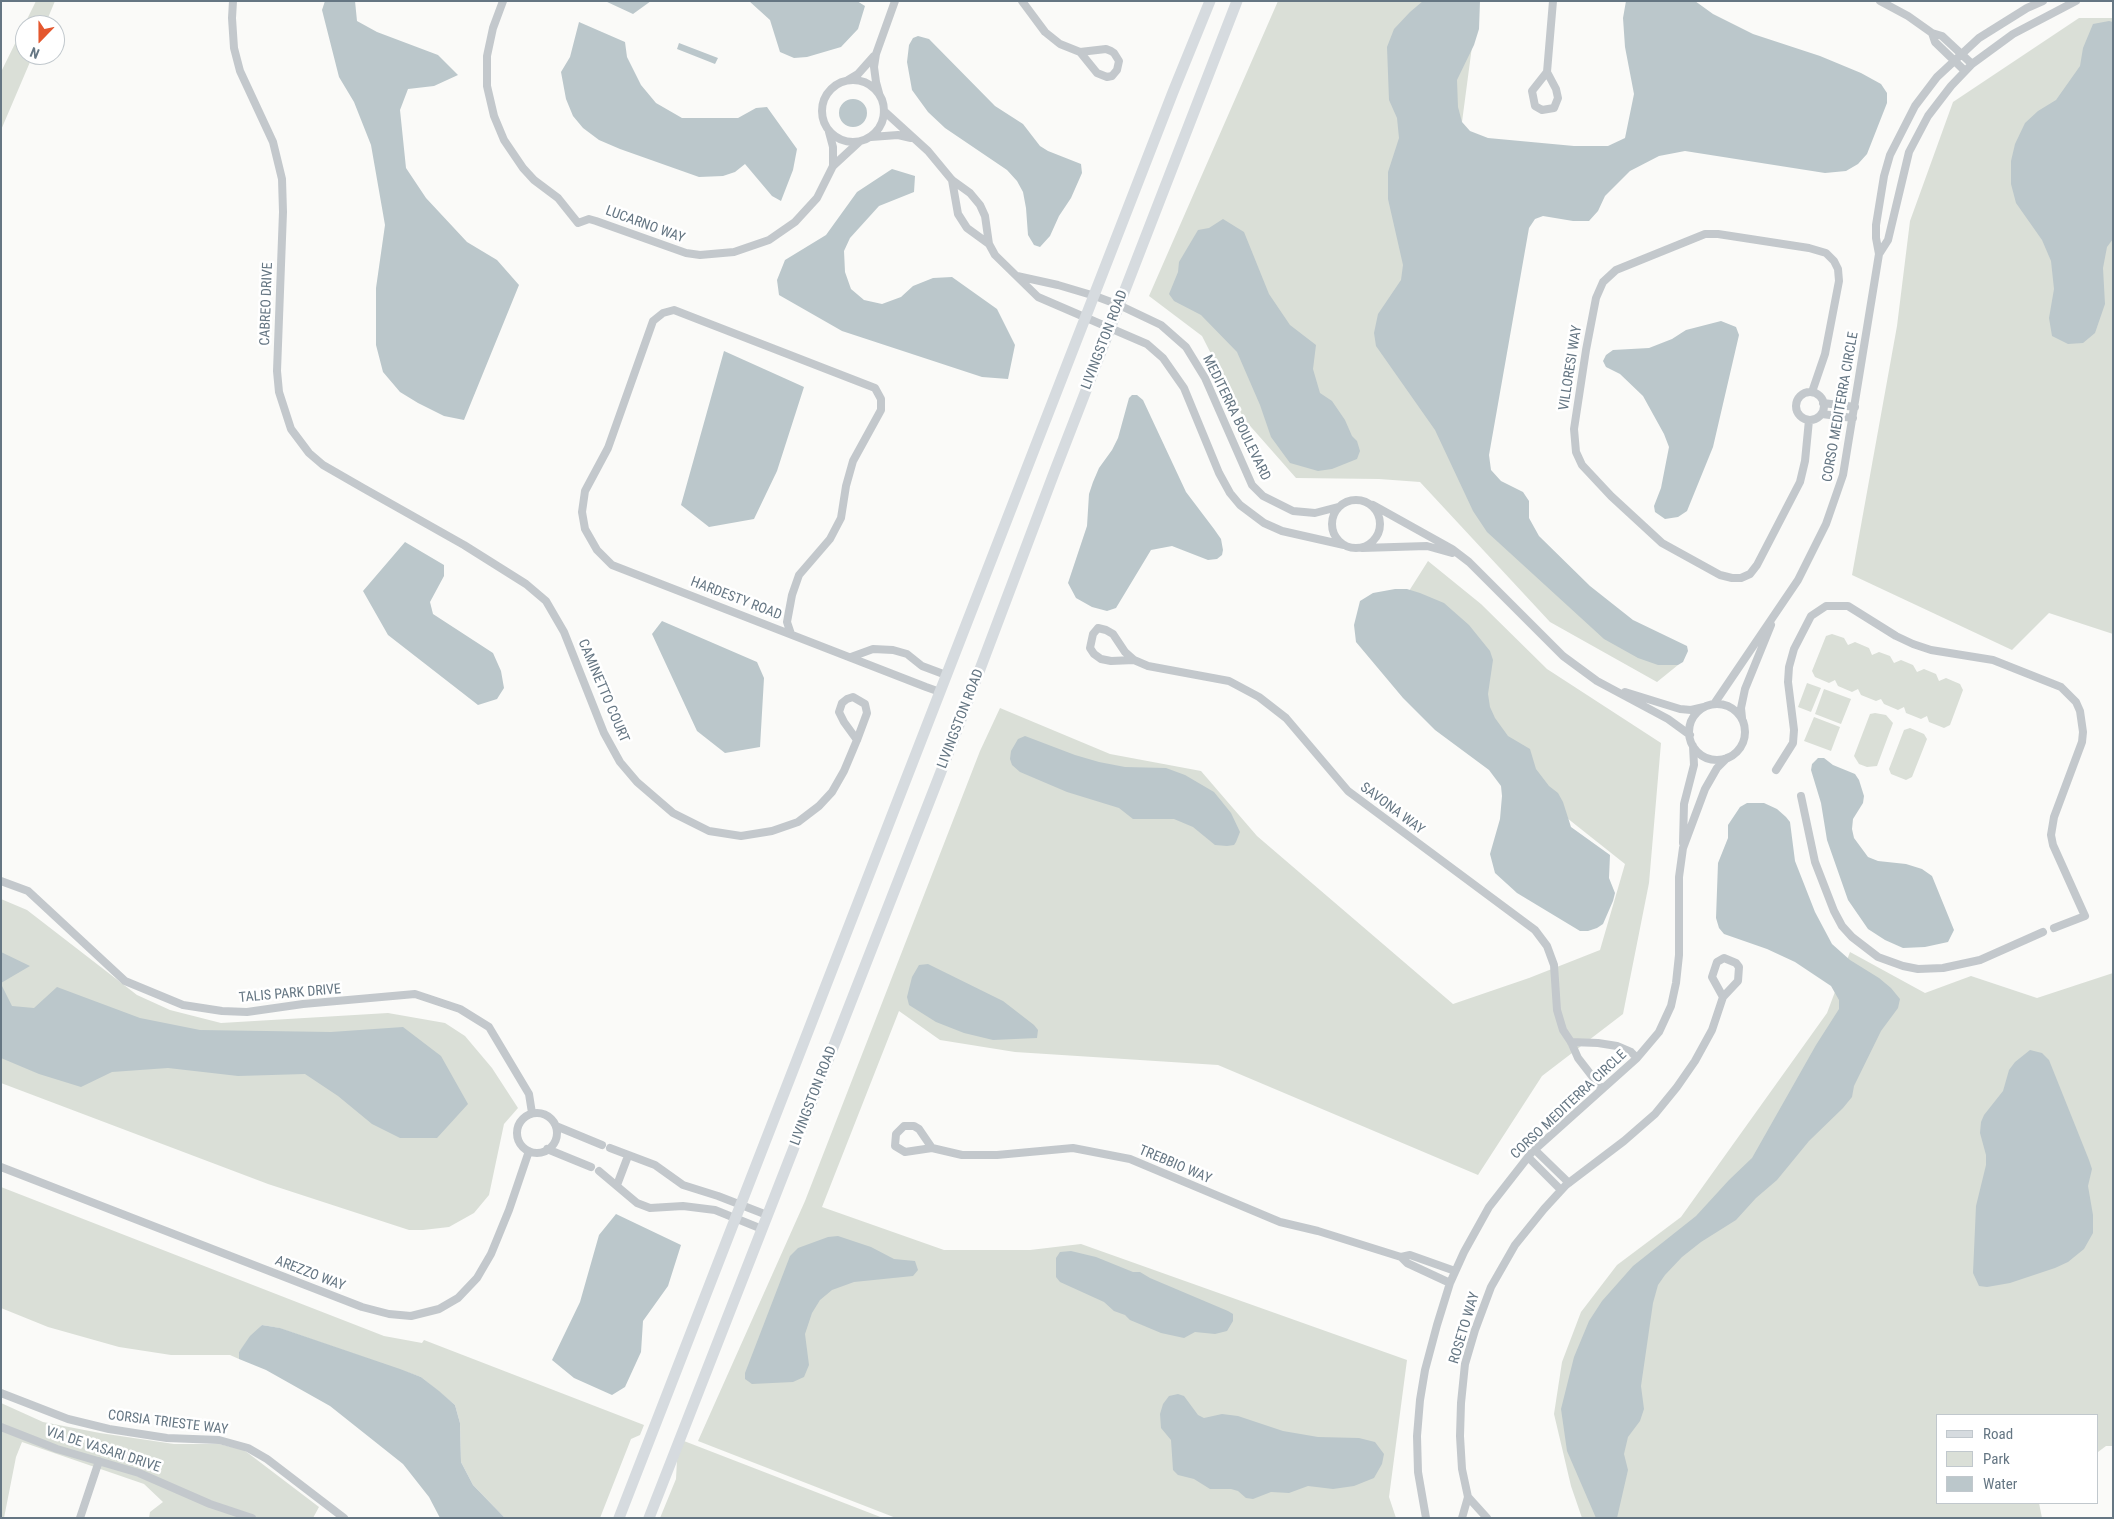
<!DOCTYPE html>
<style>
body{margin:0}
#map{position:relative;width:2114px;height:1519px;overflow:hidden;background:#fafaf8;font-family:"Roboto Condensed",sans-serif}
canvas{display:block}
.frame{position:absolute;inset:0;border:2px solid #657683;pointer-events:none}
.legend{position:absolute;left:1936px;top:1414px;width:162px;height:90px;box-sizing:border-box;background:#fff;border:1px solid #c1c8cd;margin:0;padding:6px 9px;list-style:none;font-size:15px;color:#657683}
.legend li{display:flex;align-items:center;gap:10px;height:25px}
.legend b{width:25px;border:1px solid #c1c8cd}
.north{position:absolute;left:15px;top:15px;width:50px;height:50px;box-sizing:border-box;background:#fff;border:1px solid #c1c8cd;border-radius:50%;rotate:202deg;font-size:14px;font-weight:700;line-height:20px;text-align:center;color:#657683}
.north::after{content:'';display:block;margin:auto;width:18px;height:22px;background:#e4572e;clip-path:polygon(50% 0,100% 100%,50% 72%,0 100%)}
</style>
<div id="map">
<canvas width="2114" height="1519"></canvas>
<div class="frame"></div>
<ul class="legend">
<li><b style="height:6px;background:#d6dbdf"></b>Road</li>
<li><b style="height:14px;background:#dadfd7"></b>Park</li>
<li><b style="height:14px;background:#bbc7cb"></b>Water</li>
</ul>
<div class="north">N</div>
</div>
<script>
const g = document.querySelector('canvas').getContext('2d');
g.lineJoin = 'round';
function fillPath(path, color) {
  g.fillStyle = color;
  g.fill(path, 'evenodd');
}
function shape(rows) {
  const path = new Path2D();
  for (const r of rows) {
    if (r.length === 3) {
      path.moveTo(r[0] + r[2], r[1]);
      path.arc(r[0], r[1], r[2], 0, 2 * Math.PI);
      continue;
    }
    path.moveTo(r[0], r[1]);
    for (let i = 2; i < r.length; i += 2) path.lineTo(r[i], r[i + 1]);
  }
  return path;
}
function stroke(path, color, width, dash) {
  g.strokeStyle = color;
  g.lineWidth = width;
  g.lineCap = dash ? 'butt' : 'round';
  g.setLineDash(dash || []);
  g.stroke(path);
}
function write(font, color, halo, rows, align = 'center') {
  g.font = font + ' "Roboto Condensed",sans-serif';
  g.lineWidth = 5;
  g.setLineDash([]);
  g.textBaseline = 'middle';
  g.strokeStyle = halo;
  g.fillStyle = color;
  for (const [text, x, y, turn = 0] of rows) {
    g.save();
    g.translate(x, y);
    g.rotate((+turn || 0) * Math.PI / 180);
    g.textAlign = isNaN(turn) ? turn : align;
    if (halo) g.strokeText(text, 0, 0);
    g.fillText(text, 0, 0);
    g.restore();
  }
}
fillPath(shape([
 [36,1,55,1,45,25,25,25,25,55,33,55,1,130,1,72],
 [1278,1,1478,1,1462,122,1466,370,1493,500,1574,591,1678,665,1657,682,1550,622,1420,482,1379,479,1296,478,1244,419,1202,336,1149,296],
 [2079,18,2113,18,2113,634,2049,613,2012,650,1852,575,1897,326,1910,221,1953,102],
 [1428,561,1481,604,1547,669,1661,743,1649,883,1623,1014,1542,1076,1478,1175,1218,1065,1015,1052,940,1040,899,1011,822,1207,944,1250,1030,1250,1081,1244,1407,1360,1389,1497,1396,1518,896,1518,698,1441,805,1201,980,751,1000,708,1110,754,1201,771,1257,836,1453,1004,1529,978,1600,950,1625,864,1567,818,1397,610],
 [1832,634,1844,638,1848,645,1855,642,1869,648,1872,655,1879,652,1890,656,1894,663,1901,660,1913,665,1917,672,1924,669,1936,674,1939,681,1946,678,1960,684,1963,690,1950,725,1944,728,1929,722,1927,716,1921,719,1906,713,1904,707,1898,710,1884,704,1881,699,1876,701,1861,695,1858,689,1852,692,1838,686,1835,680,1829,683,1815,677,1812,671,1826,636],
 [1807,683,1821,688,1811,712,1798,707],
 [1824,689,1851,699,1841,724,1815,714],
 [1875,713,1886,715,1893,723,1877,766,1867,767,1859,764,1854,756,1870,714],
 [1814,717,1840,727,1831,751,1804,741],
 [1910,728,1924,734,1927,739,1912,777,1906,780,1891,774,1889,769,1904,730],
 [1,899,27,910,137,995,170,1010,221,1023,388,1013,445,1023,465,1036,492,1068,518,1108,504,1124,489,1195,474,1213,449,1227,423,1230,409,1230,268,1184,1,1083],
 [1850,952,1925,993,1971,976,2037,998,2113,973,2113,1446,2106,1446,2098,1452,2098,1415,1938,1415,1938,1503,2039,1503,2042,1518,1582,1518,1571,1486,1554,1414,1562,1362,1581,1312,1617,1265,1681,1217,1827,1013],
 [1,1187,384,1336,422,1343,424,1340,644,1425,640,1435,631,1439,600,1518,505,1518,473,1485,461,1462,460,1423,455,1405,421,1377,279,1328,262,1325,239,1352,239,1359,230,1355,171,1355,119,1347,48,1327,1,1308],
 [1,1403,43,1422,100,1433,174,1444,219,1444,244,1450,319,1507,313,1518,149,1518,150,1512,163,1502,144,1484,22,1442,16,1457,4,1518,1,1518],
 [684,1441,883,1518,660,1518,676,1479,677,1460]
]), '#dadfd7');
fillPath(shape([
 [325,1,355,1,357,21,377,32,438,55,458,75,434,86,408,89,400,110,406,168,426,198,467,242,497,260,519,285,464,420,444,416,418,403,400,392,383,372,376,345,376,288,385,225,371,145,354,102,339,77,322,10],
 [605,1,651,1,633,14],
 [749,1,857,1,865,6,858,29,841,47,807,57,794,58,780,52,770,20],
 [1423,1,1480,1,1479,29,1474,45,1457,80,1458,107,1462,122,1470,131,1488,138,1574,146,1608,146,1625,138,1634,94,1625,47,1623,18,1626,1,1695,1,1713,14,1753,34,1820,56,1861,73,1881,84,1887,93,1887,103,1867,154,1858,164,1846,171,1825,173,1685,151,1659,156,1630,171,1605,196,1598,211,1589,221,1573,221,1543,216,1535,219,1529,228,1489,455,1491,470,1501,481,1523,492,1529,501,1529,518,1539,536,1590,586,1633,620,1687,646,1688,651,1683,662,1678,665,1658,665,1638,658,1604,639,1487,532,1473,511,1435,430,1376,346,1374,333,1378,314,1401,280,1403,265,1388,199,1388,172,1399,138,1397,118,1389,100,1387,47,1394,29,1410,12],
 [2109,21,2113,22,2113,239,2107,247,2103,268,2105,304,2095,333,2083,343,2068,344,2052,336,2049,318,2054,289,2051,261,2042,240,2016,203,2011,184,2011,161,2015,144,2025,123,2038,111,2056,100,2080,66,2083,48,2093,24],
 [579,22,625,42,627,57,641,85,656,103,682,118,738,118,756,108,767,107,797,149,793,170,781,201,772,196,745,164,735,172,723,176,699,177,620,149,599,140,583,128,573,116,566,99,561,72,570,57],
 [918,36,929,39,995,106,1023,124,1040,146,1048,151,1081,164,1082,173,1071,198,1059,216,1050,236,1040,247,1034,245,1028,235,1026,208,1023,192,1017,181,1007,170,945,128,928,112,912,90,907,62,909,45,913,38],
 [679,43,718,58,715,64,677,49],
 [853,113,14],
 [892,169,915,176,914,192,879,206,850,238,844,251,845,272,851,289,864,300,882,304,901,297,913,286,933,278,952,277,997,309,1015,345,1008,379,982,377,842,331,779,295,777,280,785,260,826,235,857,192],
 [1223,219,1244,232,1269,294,1290,325,1316,345,1313,369,1320,393,1332,401,1345,420,1352,436,1357,441,1360,451,1357,459,1332,469,1318,471,1290,463,1271,437,1260,405,1237,352,1201,315,1174,301,1169,294,1178,272,1179,262,1198,230,1209,228],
 [1721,321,1736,327,1739,335,1713,447,1687,511,1678,517,1665,519,1655,512,1654,506,1661,488,1669,447,1664,434,1643,396,1620,374,1606,367,1603,361,1606,355,1613,350,1649,348,1672,339,1686,330],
 [724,351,804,387,777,471,754,519,709,527,681,505],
 [1132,395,1137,395,1143,400,1186,492,1214,529,1221,539,1223,550,1222,555,1217,559,1208,560,1172,546,1151,550,1116,608,1107,611,1092,607,1076,598,1068,583,1087,526,1089,494,1093,482,1099,468,1112,450,1118,438,1129,398],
 [405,542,444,565,444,576,430,602,433,614,493,653,501,671,504,688,497,699,478,705,388,635,363,591],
 [1395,589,1407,589,1420,593,1444,603,1469,625,1490,651,1493,660,1488,694,1490,707,1495,718,1508,736,1530,749,1536,769,1549,786,1558,793,1563,802,1571,827,1610,855,1609,878,1615,893,1613,901,1603,924,1597,928,1588,931,1580,931,1517,893,1495,873,1490,854,1500,819,1502,796,1501,786,1489,770,1435,730,1403,698,1356,642,1354,625,1360,601,1373,593],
 [662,621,757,662,764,678,760,747,725,753,697,731,652,634],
 [1025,736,1075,755,1099,762,1125,767,1166,768,1185,775,1214,792,1231,813,1240,832,1236,842,1234,845,1227,846,1215,845,1193,827,1174,819,1133,819,1119,808,1067,792,1020,772,1012,765,1010,759,1011,751,1018,739],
 [1818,758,1824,758,1833,765,1855,774,1859,780,1864,796,1863,803,1853,819,1852,829,1854,838,1868,857,1878,861,1906,864,1922,869,1932,876,1954,930,1948,942,1925,947,1903,948,1885,940,1868,929,1848,900,1827,840,1821,803,1811,770,1812,764],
 [1747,803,1764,803,1777,809,1786,817,1790,822,1795,861,1815,912,1832,944,1850,960,1879,978,1891,988,1900,999,1898,1008,1881,1031,1854,1086,1852,1097,1843,1108,1809,1141,1777,1180,1756,1198,1736,1220,1701,1242,1682,1257,1665,1275,1658,1285,1653,1303,1641,1386,1644,1409,1640,1421,1628,1437,1624,1454,1628,1470,1617,1518,1596,1518,1567,1451,1561,1409,1574,1357,1589,1321,1602,1301,1633,1266,1696,1216,1729,1180,1752,1158,1816,1045,1839,1009,1839,1000,1831,986,1795,962,1767,949,1724,934,1719,928,1716,918,1718,863,1728,838,1728,825,1740,807],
 [1,952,30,966,1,983],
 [928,964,1003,1001,1034,1025,1038,1030,1037,1038,993,1040,964,1033,936,1022,909,1005,907,997,912,977,919,965],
 [1,984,12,1006,34,1008,57,987,140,1018,200,1030,331,1032,403,1027,441,1056,468,1104,437,1138,400,1138,372,1124,338,1096,305,1074,238,1076,168,1068,112,1072,81,1087,39,1074,1,1058],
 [2030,1050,2042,1053,2049,1060,2089,1160,2092,1169,2088,1186,2093,1215,2093,1233,2084,1249,2068,1262,2055,1268,2010,1283,1987,1287,1979,1286,1973,1273,1976,1206,1986,1165,1986,1155,1980,1133,1981,1122,1984,1115,2003,1091,2009,1070,2015,1062],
 [616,1214,681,1245,668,1286,643,1321,641,1352,625,1387,612,1395,574,1378,552,1360,580,1302,599,1235],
 [838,1236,871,1247,894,1259,915,1261,918,1270,913,1276,854,1282,832,1290,820,1300,812,1313,805,1334,809,1365,804,1377,793,1382,752,1384,745,1379,745,1373,790,1256,798,1248,828,1237],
 [1071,1251,1096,1257,1133,1272,1140,1272,1150,1278,1228,1311,1233,1314,1233,1321,1227,1331,1215,1334,1195,1332,1184,1338,1161,1333,1130,1320,1125,1315,1114,1311,1104,1302,1060,1282,1056,1277,1056,1258,1060,1252],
 [262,1325,280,1328,400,1369,421,1377,439,1391,455,1405,460,1423,461,1462,473,1485,505,1518,440,1518,429,1497,403,1464,330,1406,266,1370,239,1359,239,1352,250,1336],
 [1178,1394,1184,1396,1198,1415,1204,1418,1222,1414,1238,1416,1283,1431,1318,1437,1359,1438,1375,1442,1384,1454,1382,1464,1374,1478,1354,1486,1333,1489,1308,1486,1289,1493,1271,1492,1253,1499,1246,1498,1238,1491,1231,1489,1210,1489,1194,1479,1178,1475,1173,1470,1171,1440,1161,1428,1160,1414,1163,1404,1169,1396]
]), '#bbc7cb');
stroke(shape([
 [233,1,232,18,234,48,240,71,273,142,282,179,283,212,277,371,279,392,291,429,309,453,323,465,363,488,464,545,526,584,546,601,564,632,604,733,620,762,637,782,673,813,709,831,741,836,772,831,798,822,819,806,832,792,844,771,857,740,867,713,865,704,853,697,847,699,842,703,839,712,844,722,857,740],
 [503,1,493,28,487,56,487,86,494,116,504,140,523,168,534,180,558,198,578,223,589,219,596,221,686,253,700,255,734,252,769,240,795,222,817,198,833,166,859,142],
 [1022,1,1045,32,1060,44,1080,52,1097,73,1107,77,1112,76,1117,70,1119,61,1114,53,1111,51,1106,49,1080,52],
 [1880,1,1908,16,1932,33,1942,36,1972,64],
 [2043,1,2027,8,1979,38,1937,77,1915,106,1890,155,1884,176,1876,225,1876,238,1879,254,1888,240,1909,152,1928,116,1951,86,1972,64,2013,34,2076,1],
 [1932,33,1935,42,1965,71],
 [1547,72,1556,89,1558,98,1554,108,1542,110,1535,106,1532,91,1547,72,1553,1],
 [853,111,31],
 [848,80,858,74,874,56],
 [879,93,876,82,874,67,876,54,895,1],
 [884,111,928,151,952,180,970,193,980,205,985,216,989,244,995,255,1038,297,1147,344,1163,358,1184,388,1219,473,1230,493,1240,505,1264,523,1282,531,1344,545],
 [829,132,833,147,833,166],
 [871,137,898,135,911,138],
 [952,180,958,214,967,228,989,244],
 [1017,276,1058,285,1095,296,1119,305,1161,325,1186,347,1205,378,1252,485,1263,496,1293,511,1315,513,1338,507],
 [1810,406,14],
 [1823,403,1855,407],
 [1822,414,1853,418],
 [1809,420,1805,461,1800,482,1757,565,1750,574,1741,578,1732,578,1720,575,1662,543,1611,496,1582,465,1576,452,1574,429,1586,350,1596,298,1603,282,1616,270,1705,234,1718,234,1809,248,1826,253,1834,261,1838,269,1839,281,1825,354,1812,392],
 [1356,524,24],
 [1373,505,1452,549,1469,562,1563,656,1597,681,1668,719,1690,735],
 [1362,548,1427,546,1452,553],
 [791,634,787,622,792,595,799,575,830,539,841,518,846,486,853,461,881,410,881,399,875,388,674,310,663,313,653,321,608,448,585,491,582,512,585,529,597,550,612,565,926,687,940,692],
 [851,657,873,649,893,650,907,654,922,666,946,675],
 [1134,660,1111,661,1101,659,1094,654,1090,648,1093,634,1098,628,1106,630,1113,634,1125,652,1134,660,1148,666,1229,681,1259,697,1286,718,1348,791,1535,930,1547,946,1554,965,1557,1010,1563,1030,1571,1042,1578,1058,1602,1089],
 [1625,692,1680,709,1691,710,1704,707],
 [1714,704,1798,580,1826,524,1843,475,1879,254],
 [1717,732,28],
 [1742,718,1741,708,1745,689,1771,625],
 [1776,770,1793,743,1794,730,1788,682,1789,667,1794,649,1811,616,1826,606,1848,606,1896,636,1913,644,1931,650,1993,660,2061,687,2076,702,2080,711,2083,732,2082,742,2054,817,2051,835,2053,845,2085,916,2054,928],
 [1801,796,1815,862,1834,911,1842,926,1852,937,1878,957,1903,966,1918,969,1943,968,1980,960,2043,932],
 [1683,843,1684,804,1694,765,1693,746],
 [1,881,28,891,125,981,183,1005,222,1011,247,1012,303,1004,415,994,460,1009,489,1027,529,1094,532,1113],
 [1571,1042,1598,1043,1617,1046,1631,1052,1637,1058],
 [537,1133,20],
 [556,1126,602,1145],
 [610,1148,655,1165,683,1185,718,1196,767,1215],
 [932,1148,919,1129,914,1126,904,1126,896,1134,895,1146,905,1152,932,1148,962,1155,997,1155,1073,1148,1130,1159,1280,1222,1318,1231,1401,1257,1407,1263,1450,1283],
 [547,1149,591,1167],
 [1535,1150,1569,1183],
 [1528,1157,1561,1190],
 [1,1167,362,1307,389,1314,411,1316,439,1309,458,1298,477,1278,491,1254,509,1210,529,1151],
 [599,1171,637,1203,650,1208,683,1206,715,1210,762,1229],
 [617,1185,628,1156],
 [1401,1257,1410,1255,1455,1271],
 [1,1393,68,1419,109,1429,167,1438,219,1440,248,1448,267,1459,344,1518],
 [1,1427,57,1449,139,1473,210,1504,252,1518],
 [1468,1497,1487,1518],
 [80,1518,99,1461],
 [1426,1518,1418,1472,1417,1436,1420,1400,1425,1370,1437,1325,1450,1283,1464,1252,1489,1207,1532,1152,1637,1058,1659,1032,1671,1006,1676,983,1679,955,1679,877,1683,848,1705,789,1717,768,1727,758],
 [1462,1518,1468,1497,1462,1469,1460,1436,1461,1403,1465,1364,1475,1330,1491,1287,1515,1245,1544,1209,1566,1185,1624,1141,1655,1114,1677,1087,1695,1061,1712,1030,1723,997,1738,981,1739,967,1736,963,1724,958,1717,962,1712,977,1723,997]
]), '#c3c8cc', 8);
stroke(shape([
 [619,1518,1173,92,1210,1],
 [649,1518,951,746,1054,473,1237,1]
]), '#d6dbdf', 11);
write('14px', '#657683', '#fff', [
 ["LUCARNO WAY",645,225,20],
 ["CABREO DRIVE",267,304,-88],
 ["LIVINGSTON ROAD",1105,340,-69],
 ["VILLORESI WAY",1571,368,-81],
 ["CORSO MEDITERRA CIRCLE",1841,407,-80],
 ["MEDITERRA BOULEVARD",1236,418,64],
 ["HARDESTY ROAD",736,599,21],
 ["CAMINETTO COURT",603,691,67],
 ["LIVINGSTON ROAD",961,719,-69],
 ["SAVONA WAY",1392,809,37],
 ["TALIS PARK DRIVE",290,994,-5],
 ["LIVINGSTON ROAD",814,1096,-69],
 ["CORSO MEDITERRA CIRCLE",1569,1105,-43],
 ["TREBBIO WAY",1175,1165,23],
 ["AREZZO WAY",310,1274,21],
 ["ROSETO WAY",1465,1328,-73],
 ["CORSIA TRIESTE WAY",168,1423,7],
 ["VIA DE VASARI DRIVE",103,1450,18]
]);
</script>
